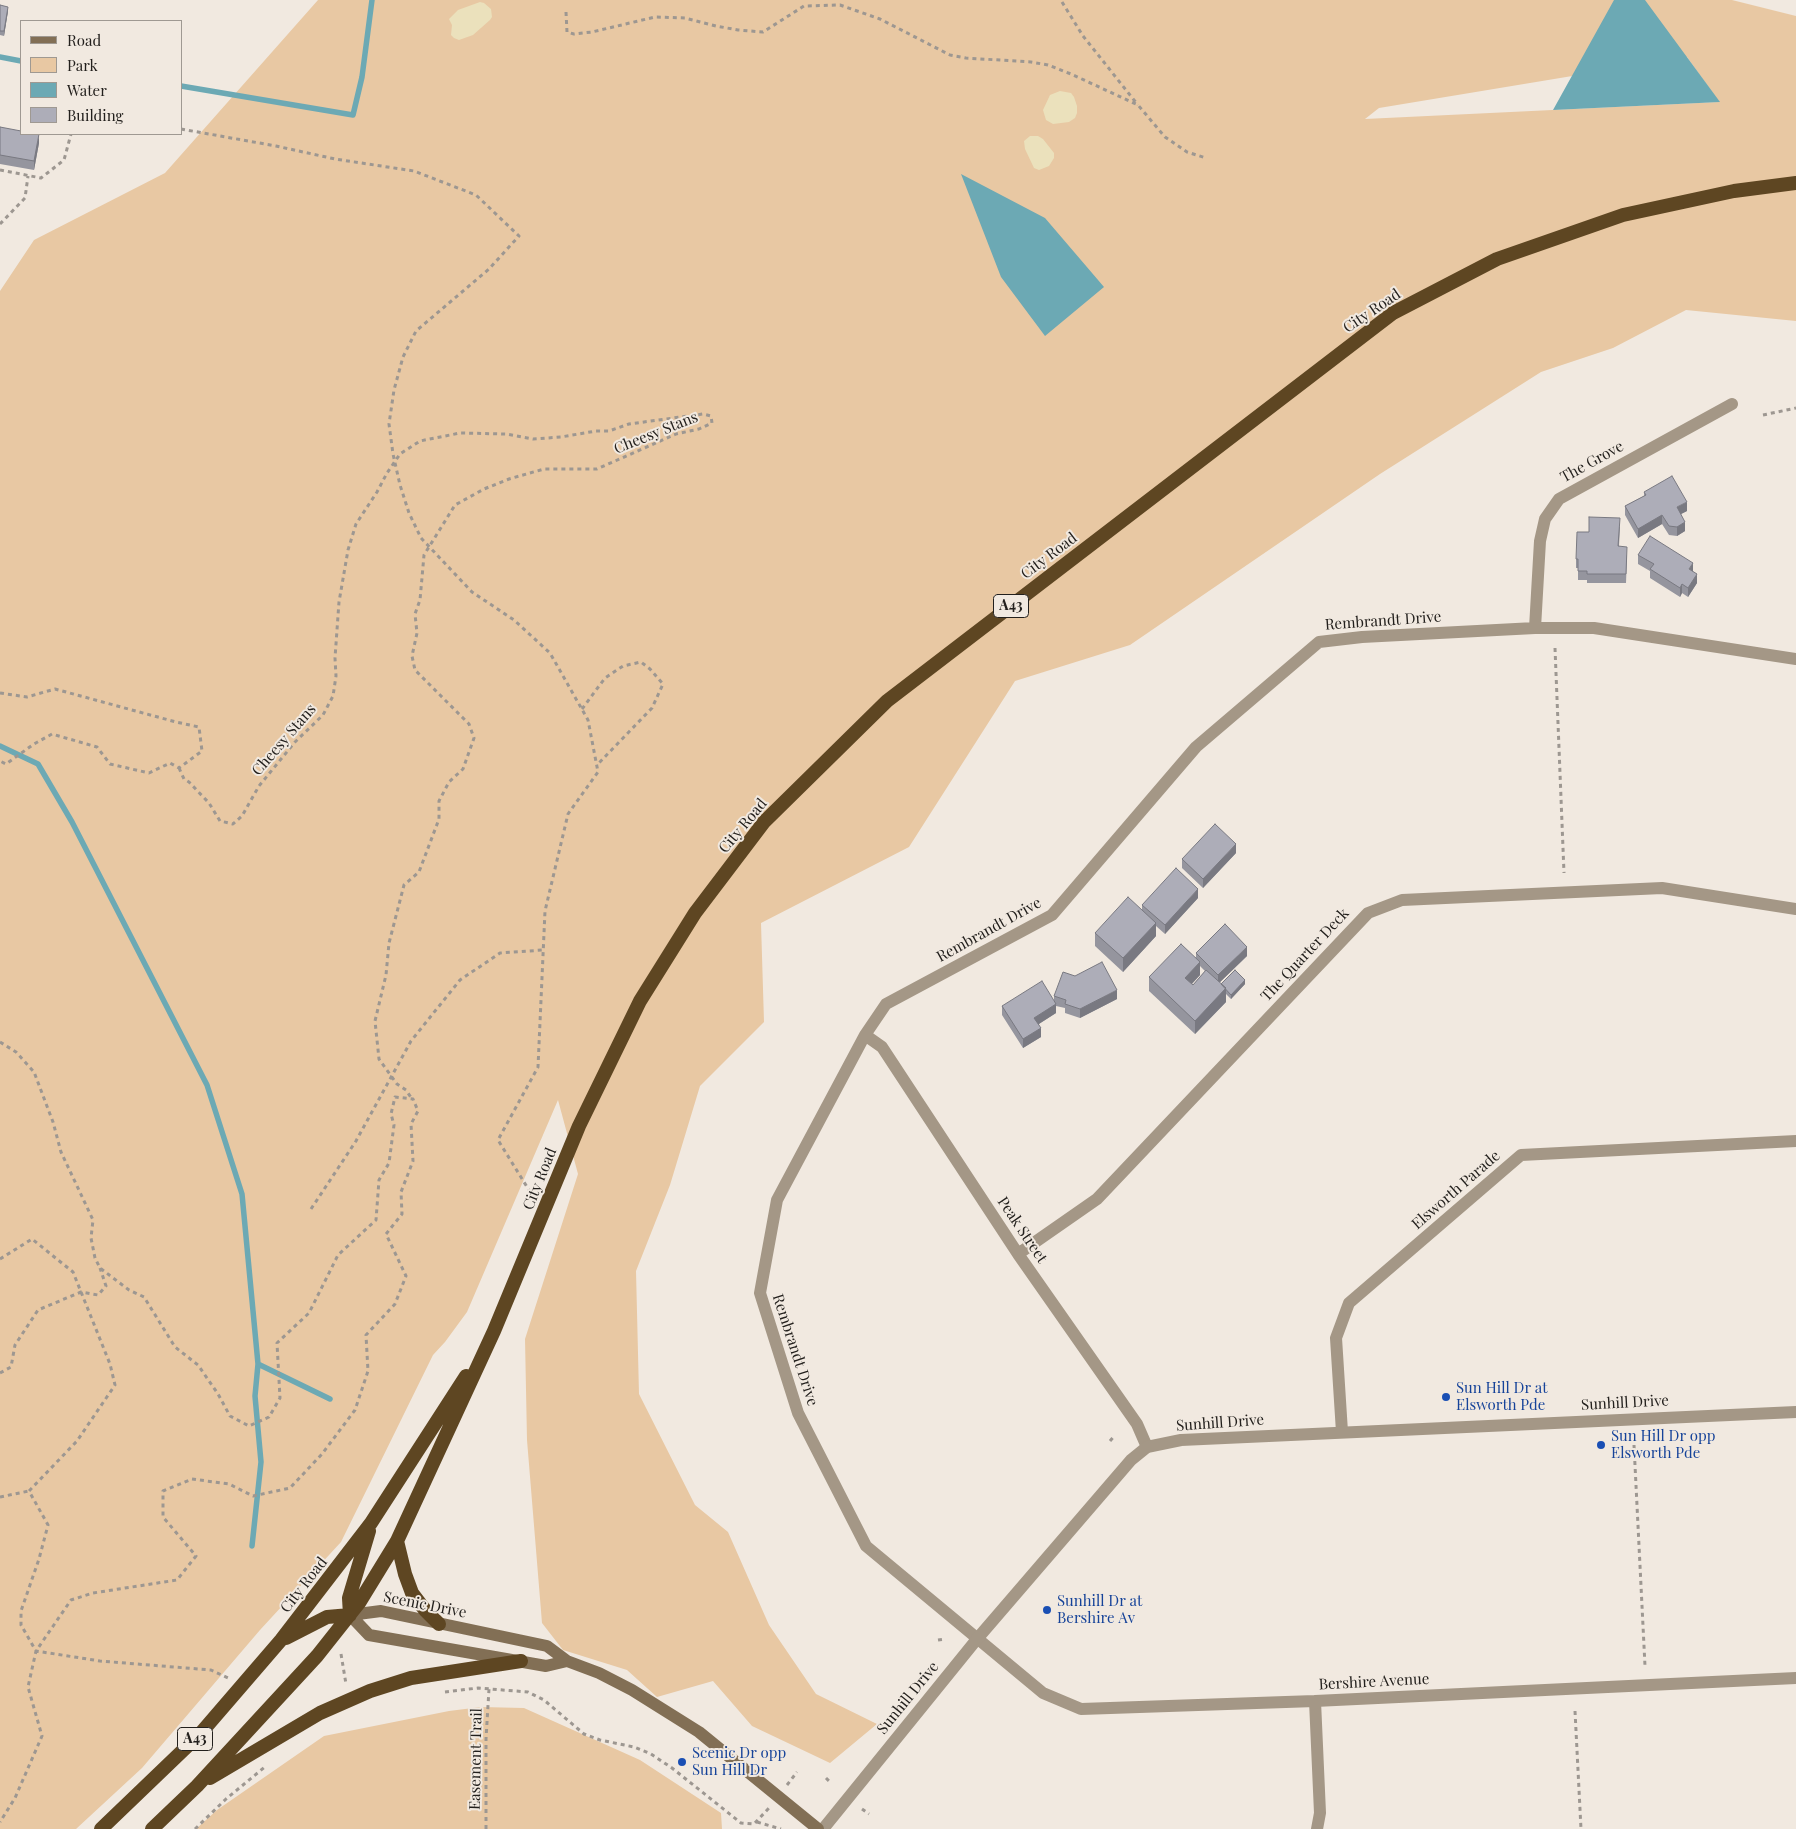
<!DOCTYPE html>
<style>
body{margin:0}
#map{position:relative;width:1796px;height:1829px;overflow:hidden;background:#f1e9e0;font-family:"Playfair Display",serif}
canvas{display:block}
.legend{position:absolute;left:20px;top:20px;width:162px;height:115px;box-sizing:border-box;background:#f1e9e0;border:1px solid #9f9992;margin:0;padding:6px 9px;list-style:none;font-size:15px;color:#23201d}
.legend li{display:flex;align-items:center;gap:10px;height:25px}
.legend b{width:25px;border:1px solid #9f9992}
</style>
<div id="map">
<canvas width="1796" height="1829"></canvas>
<ul class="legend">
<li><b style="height:6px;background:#826f55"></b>Road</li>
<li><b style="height:14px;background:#e8c8a3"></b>Park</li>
<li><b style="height:14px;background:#6ca9b4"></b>Water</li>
<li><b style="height:14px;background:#adadb8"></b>Building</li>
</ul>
</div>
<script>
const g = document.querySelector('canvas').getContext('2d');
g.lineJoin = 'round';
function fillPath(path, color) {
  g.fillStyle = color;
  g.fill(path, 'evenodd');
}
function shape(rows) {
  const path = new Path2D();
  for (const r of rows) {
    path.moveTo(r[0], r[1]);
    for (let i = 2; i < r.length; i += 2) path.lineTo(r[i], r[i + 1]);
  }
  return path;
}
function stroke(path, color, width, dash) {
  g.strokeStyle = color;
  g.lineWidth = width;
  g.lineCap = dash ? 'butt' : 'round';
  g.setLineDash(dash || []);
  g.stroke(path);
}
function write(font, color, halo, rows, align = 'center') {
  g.font = font + ' "Playfair Display",serif';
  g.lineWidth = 4;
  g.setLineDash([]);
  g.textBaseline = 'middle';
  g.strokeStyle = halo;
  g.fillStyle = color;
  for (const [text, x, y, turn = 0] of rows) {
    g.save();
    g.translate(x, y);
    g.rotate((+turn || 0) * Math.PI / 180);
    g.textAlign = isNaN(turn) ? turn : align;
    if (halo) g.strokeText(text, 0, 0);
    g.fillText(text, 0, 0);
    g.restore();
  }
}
fillPath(shape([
 [318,0,1732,0,1796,16,1796,321,1686,310,1613,348,1541,372,1380,474,1130,645,1015,681,909,847,761,923,764,1022,700,1086,670,1185,636,1271,639,1394,695,1505,728,1532,769,1625,816,1694,877,1724,830,1763,752,1726,713,1681,657,1697,627,1670,563,1650,542,1623,527,1440,525,1339,578,1174,558,1100,467,1312,445,1342,433,1355,341,1542,260,1630,142,1768,76,1829,0,1829,0,291,34,240,165,173],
 [1687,57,1719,102,1365,119,1379,108],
 [481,1707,524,1708,640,1760,721,1813,722,1829,196,1829,217,1810,324,1736,449,1711]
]), '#e8c8a3');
fillPath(shape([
 [480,2,484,3,491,9,492,17,490,20,473,35,459,40,454,38,451,35,452,25,449,19,458,10],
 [1060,91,1071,93,1074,97,1077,106,1077,113,1075,118,1069,122,1053,124,1046,120,1043,110,1050,95],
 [1030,136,1038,136,1043,139,1054,153,1054,158,1049,166,1039,170,1034,168,1025,149,1024,141]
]), '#ebe1bc');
fillPath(shape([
 [1614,0,1645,0,1720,102,1553,110],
 [961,174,1045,218,1104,287,1045,336,1001,277]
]), '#6ca9b4');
stroke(shape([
 [0,57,21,61],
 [181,86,353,115,362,77,372,0],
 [0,746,38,764,72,822,207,1085,242,1194,258,1364,330,1399],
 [252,1546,261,1462,255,1396,258,1364]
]), '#6ca9b4', 5.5);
stroke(shape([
 [1062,2,1083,36,1138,105],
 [566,12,567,32,574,34,592,32,655,17,685,18,716,26,738,30,763,32,804,6,840,5,880,19,950,55,966,58,1031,62,1048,65,1071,74,1138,105,1165,137,1187,152,1206,158],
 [181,129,276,146,335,159,414,171,476,195,519,236,489,269,416,331,403,357,394,390,389,424,393,454,400,485,409,513,421,538,472,592,514,620,550,653,588,720,598,772,568,814,545,911,538,1067,498,1140,532,1195],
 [0,170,41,178,64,160,71,134],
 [0,224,25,198,28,176],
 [1763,415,1796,408],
 [1555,648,1564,873],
 [0,693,27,697,55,689,176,722,199,727,202,751,179,768,170,763,149,773,110,764,97,747,52,734,34,744,6,764,0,761],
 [582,709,605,678,623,666,641,662,650,669,663,684,652,708,597,765],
 [179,768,184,779,189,782,209,803,220,821,233,824,242,816,259,786,295,742,323,715,333,696,336,676,335,658,339,602,348,550,356,524,377,492,387,473,400,454,420,441,460,433,506,434,533,439,561,437,596,431,609,431,629,424,703,414,711,416,712,423,699,429,676,434,597,469,544,469,509,479,484,489,455,505,424,555,420,600,415,614,417,633,412,656,415,670,469,724,474,738,463,769,449,782,439,801,439,819,419,872,404,885,389,943,386,975,375,1021,379,1059,397,1084,406,1090,412,1099],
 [0,1042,16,1052,34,1072,53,1122,61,1152,93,1220,91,1238,95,1258,100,1268,129,1290,144,1297,175,1347,198,1365,218,1394,230,1416,249,1426,269,1417,280,1398,277,1343,309,1313,338,1255,376,1220,379,1180,389,1163,394,1125,391,1114,395,1097,413,1099,418,1111,411,1124,413,1161,401,1192,402,1214,386,1234,406,1276,395,1304,366,1335,368,1371,355,1410,322,1454,290,1488,253,1496,229,1484,192,1479,163,1491,163,1517,196,1556,177,1580,93,1593,71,1600,36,1651,28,1687,42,1736,15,1798,0,1822],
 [311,1209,356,1141,411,1041,460,980,500,953,543,950],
 [0,1259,32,1239,73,1272,110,1364,115,1385,77,1441,29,1491,48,1525,39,1559,21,1611,21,1625,36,1651,100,1661,211,1670,228,1678],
 [0,1373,11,1367,15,1345,38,1310,81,1292,98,1295,106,1286,100,1268],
 [1110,1441,1115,1435],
 [1634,1445,1645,1666],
 [0,1497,29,1491],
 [938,1640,945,1639],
 [341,1654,346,1684],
 [445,1692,478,1688,528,1692,544,1700,584,1734,600,1740,634,1747,651,1754,672,1768,741,1823,754,1824,769,1808],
 [1575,1711,1581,1829],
 [826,1778,830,1782],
 [787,1785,797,1772],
 [862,1809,869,1814],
 [757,1822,781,1829],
 [195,1829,226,1799,266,1766],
 [486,1829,486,1739,489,1689]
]), '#9d9791', 3, [4, 4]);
stroke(shape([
 [1535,628,1540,541,1545,519,1559,499,1732,404],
 [1796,659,1594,628,1535,628,1362,637,1319,642,1196,747,1052,915,886,1004,865,1035,777,1200,760,1293,798,1413,866,1546,1043,1693,1081,1709,1315,1701,1796,1678],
 [865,1035,882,1047,1018,1254,1137,1424,1147,1447],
 [1018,1254,1097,1199,1368,913,1402,900,1662,888,1796,909],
 [1342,1432,1336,1338,1349,1303,1521,1155,1796,1141],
 [1315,1701,1320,1813,1317,1829]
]), '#a49786', 12);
stroke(shape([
 [823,1829,977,1639,1131,1460,1147,1447,1181,1440,1796,1412]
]), '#a49786', 12);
stroke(shape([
 [350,1615,381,1611,547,1646,567,1661,599,1673,632,1690,699,1732,818,1829],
 [350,1615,369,1635,546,1666,567,1661]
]), '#826f55', 12);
stroke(shape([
 [397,1541,405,1574,412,1593,425,1610,439,1624],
 [350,1615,349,1598,369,1531],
 [286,1638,327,1617,350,1615],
 [210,1778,320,1713,370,1691,411,1678,521,1661],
 [101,1829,200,1734,281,1640,371,1523,466,1376],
 [152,1829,197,1786,317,1656,359,1603,397,1541,494,1331,579,1126,640,1001,695,913,764,822,887,701,1393,313,1497,259,1623,215,1734,191,1796,183]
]), '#5e4622', 14);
fillPath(shape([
 [0,5,8,11,4,36,0,35],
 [0,127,39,143,34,170,0,164],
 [1644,492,1687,511,1681,514,1685,531,1677,536,1669,535,1662,524,1638,538,1625,515,1625,506,1644,496],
 [1620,527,1619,546,1627,556,1626,583,1587,583,1587,580,1578,580,1578,568,1576,568,1576,559,1589,532],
 [1638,555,1693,571,1697,583,1688,597,1682,593,1680,597,1650,578,1650,571,1638,564],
 [1236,853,1203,888,1182,868,1182,859],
 [1198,898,1165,934,1156,926,1156,936,1123,972,1095,946,1095,933,1142,910,1142,905],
 [1196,953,1247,956,1219,983,1221,984,1245,984,1231,999,1226,994,1226,1002,1195,1034,1149,991,1149,977,1196,957],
 [1200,966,1205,971,1193,985,1192,984,1200,975],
 [1054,996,1117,999,1080,1018,1065,1013,1065,1008,1056,1006,1056,1013,1039,1024,1041,1037,1023,1048,1002,1015,1002,1006,1054,1001]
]), '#95959e');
fillPath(shape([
 [8,7,8,11,4,36,4,31],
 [39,134,39,143,34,170,34,161],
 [1687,502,1687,511,1677,516,1677,507],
 [1662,515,1662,524,1638,538,1638,529],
 [1685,522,1685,531,1677,536,1677,527],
 [1693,563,1693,572,1689,569],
 [1697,574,1697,583,1688,597,1688,588],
 [1682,584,1682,593,1680,597,1680,588],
 [1236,844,1236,853,1203,888,1203,879],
 [1198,889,1198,898,1165,934,1165,925],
 [1156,923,1156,936,1123,972,1123,958],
 [1247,947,1247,956,1218,984,1218,975],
 [1200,962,1200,975,1185,991,1185,978],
 [1245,980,1245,984,1231,999,1231,995],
 [1226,988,1226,1002,1195,1034,1195,1021],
 [1117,990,1117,999,1080,1018,1080,1009],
 [1056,1004,1056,1013,1034,1027,1034,1018],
 [1041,1028,1041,1037,1023,1048,1023,1039]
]), '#797981');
const building = shape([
 [0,5,8,7,4,31,0,31,0,5],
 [0,127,21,131,21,134,39,134,34,161,0,155,0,127],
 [1672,476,1687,502,1677,507,1685,522,1677,527,1669,526,1662,515,1638,529,1625,506,1646,495,1644,492,1672,476],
 [1589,517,1620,518,1618,546,1627,547,1626,574,1587,574,1587,571,1578,571,1578,559,1576,559,1577,532,1589,532,1589,517],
 [1650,536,1693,563,1689,569,1697,574,1688,588,1682,584,1680,588,1650,569,1654,564,1638,555,1650,536],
 [1215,824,1236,844,1203,879,1182,859,1215,824],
 [1176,868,1198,889,1165,925,1142,905,1176,868],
 [1128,897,1156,923,1123,958,1095,933,1128,897],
 [1225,924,1247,947,1218,975,1196,953,1225,924],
 [1181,944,1200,962,1185,978,1193,985,1206,970,1226,988,1195,1021,1149,977,1181,944],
 [1102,962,1117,990,1080,1009,1065,1004,1066,1000,1054,996,1063,972,1075,976,1102,962],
 [1235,970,1245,980,1231,995,1221,984,1235,970],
 [1042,981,1056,1004,1034,1018,1041,1028,1023,1039,1002,1006,1042,981]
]);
fillPath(building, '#adadb8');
stroke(building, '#797981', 1);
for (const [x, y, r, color] of [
 [1446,1397,5,"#1a4fb4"],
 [1601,1445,5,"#1a4fb4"],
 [1047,1610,5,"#1a4fb4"],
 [682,1762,5,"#1a4fb4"]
]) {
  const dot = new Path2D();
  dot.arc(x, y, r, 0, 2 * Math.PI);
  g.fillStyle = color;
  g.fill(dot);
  stroke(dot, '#f1e9e0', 2);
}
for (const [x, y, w] of [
 [1011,606,35],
 [195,1739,35]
]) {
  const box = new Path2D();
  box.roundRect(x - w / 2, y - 11.5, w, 23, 4);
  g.fillStyle = '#f1e9e0';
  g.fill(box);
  stroke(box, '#23201d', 1);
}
write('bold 14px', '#23201d', null, [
 ["A43",1011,606],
 ["A43",195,1739]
]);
write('15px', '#23201d', '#f1e9e0', [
 ["City Road",1372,311,-34],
 ["Cheesy Stans",656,433,-22],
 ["The Grove",1592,462,-29],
 ["City Road",1049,556,-37],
 ["Rembrandt Drive",1383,621,-4],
 ["Cheesy Stans",284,740,-49],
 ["City Road",743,826,-50],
 ["Rembrandt Drive",989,930,-29],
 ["The Quarter Deck",1305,955,-47],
 ["City Road",540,1179,-68],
 ["Elsworth Parade",1456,1190,-41],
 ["Peak Street",1022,1230,56],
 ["Rembrandt Drive",795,1350,72],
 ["Sunhill Drive",1625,1403,-3],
 ["Sunhill Drive",1220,1423,-4],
 ["City Road",304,1585,-52],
 ["Scenic Drive",425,1605,11],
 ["Bershire Avenue",1374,1682,-3],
 ["Sunhill Drive",908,1698,-51],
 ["Easement Trail",476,1759,-89]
]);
write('15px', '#164399', '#f1e9e0', [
 ["Sun Hill Dr at",1456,1388],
 ["Elsworth Pde",1456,1405],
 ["Sun Hill Dr opp",1611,1436],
 ["Elsworth Pde",1611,1453],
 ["Sunhill Dr at",1057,1601],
 ["Bershire Av",1057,1618],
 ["Scenic Dr opp",692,1753],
 ["Sun Hill Dr",692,1770]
], 'left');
</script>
